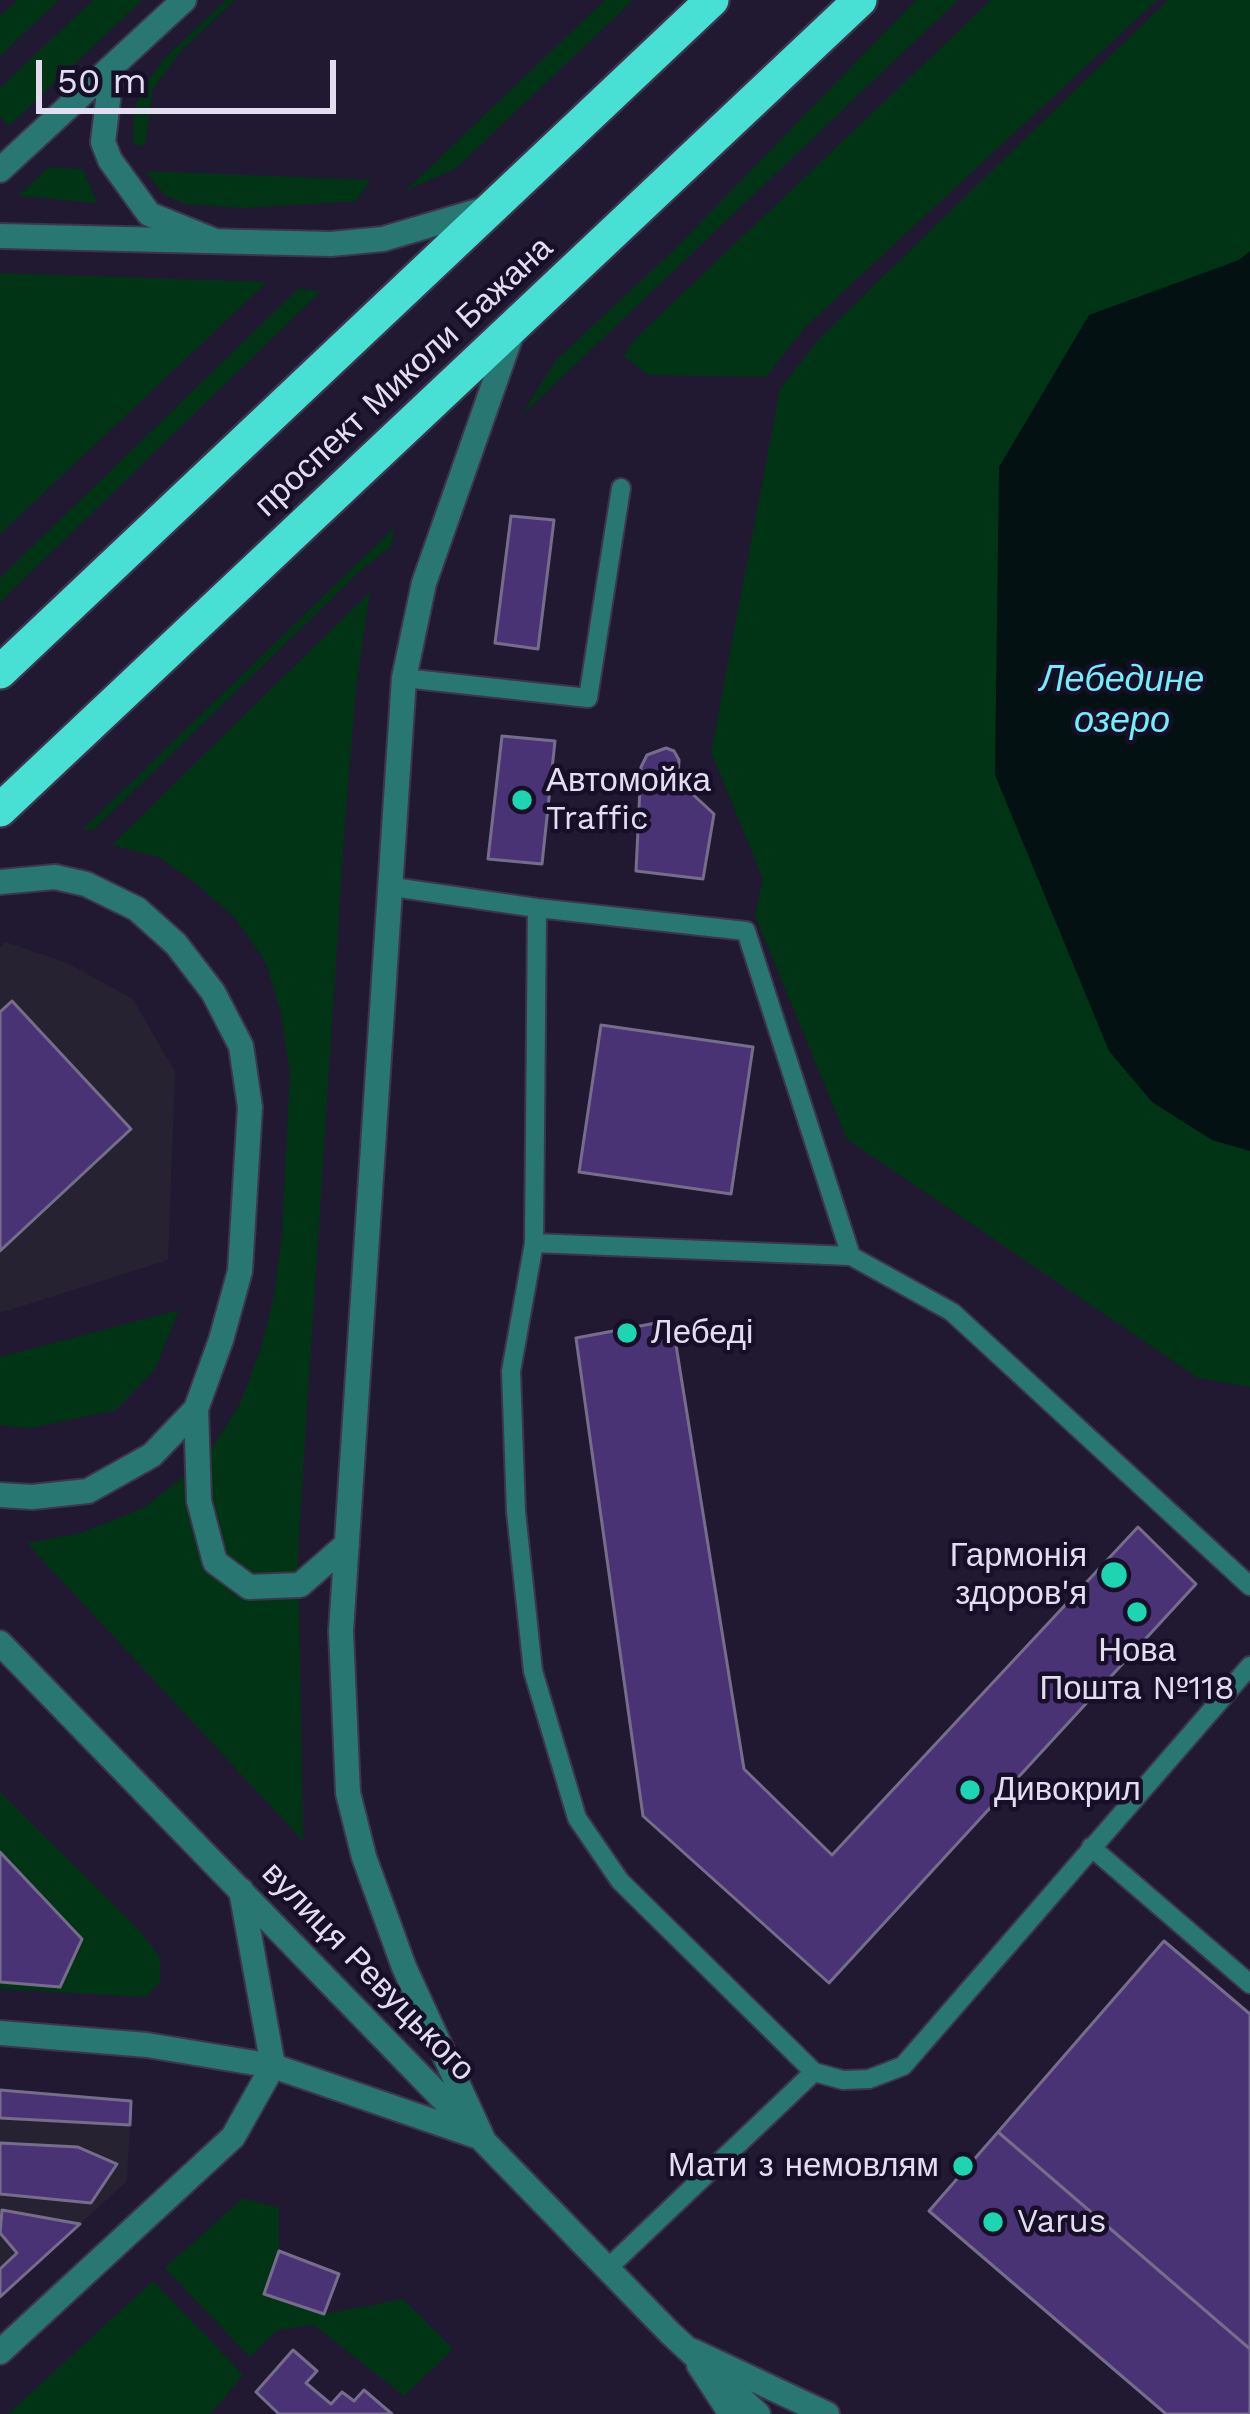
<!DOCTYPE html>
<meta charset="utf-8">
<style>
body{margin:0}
#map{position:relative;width:1250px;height:2414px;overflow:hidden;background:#211932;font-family:"Work Sans",sans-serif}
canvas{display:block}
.scale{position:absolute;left:36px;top:60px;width:300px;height:54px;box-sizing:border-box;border:6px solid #e2deef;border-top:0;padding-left:15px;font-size:36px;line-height:42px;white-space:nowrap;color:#e2deef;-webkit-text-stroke:9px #170f28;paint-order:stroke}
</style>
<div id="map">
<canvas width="1250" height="2414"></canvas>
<div class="scale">50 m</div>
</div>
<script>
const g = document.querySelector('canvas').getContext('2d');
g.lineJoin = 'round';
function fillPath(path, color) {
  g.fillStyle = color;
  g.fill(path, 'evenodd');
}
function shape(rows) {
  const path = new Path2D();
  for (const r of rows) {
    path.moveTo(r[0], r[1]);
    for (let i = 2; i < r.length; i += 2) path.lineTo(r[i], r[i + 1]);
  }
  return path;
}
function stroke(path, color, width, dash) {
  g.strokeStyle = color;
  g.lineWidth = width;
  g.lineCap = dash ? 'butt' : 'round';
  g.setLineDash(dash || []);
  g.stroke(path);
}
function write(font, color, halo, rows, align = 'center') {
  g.font = font + ' "Work Sans",sans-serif';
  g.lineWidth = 9;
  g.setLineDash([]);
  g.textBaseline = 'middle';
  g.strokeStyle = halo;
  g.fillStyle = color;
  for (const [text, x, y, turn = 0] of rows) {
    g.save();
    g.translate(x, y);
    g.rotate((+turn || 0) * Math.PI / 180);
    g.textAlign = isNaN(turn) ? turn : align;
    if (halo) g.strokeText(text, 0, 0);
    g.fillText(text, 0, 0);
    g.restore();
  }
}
fillPath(shape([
 [6,942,67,963,133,999,175,1072,168,1260,0,1313,0,947],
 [0,2090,131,2101,127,2181,0,2297]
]), '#262232');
fillPath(shape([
 [18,0,59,0,0,56,0,16],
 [93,0,142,0,9,126,0,116,0,88],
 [226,0,235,0,181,51,153,89,145,146,133,144,134,109,145,85,163,60],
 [605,0,633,0,455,169,405,191],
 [916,0,958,0,521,416,556,360,673,251],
 [991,0,1157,0,804,328,766,377,649,375,623,356,635,339],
 [1168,0,1250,0,1250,1387,1198,1378,847,1139,755,916,763,879,711,752,780,389,820,338],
 [49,167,83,169,97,203,18,196],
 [145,171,371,180,356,201,243,208,185,204,165,195],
 [0,273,267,282,0,534],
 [299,288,320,292,0,602,0,578],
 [394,528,391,546,360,571,93,830,83,829],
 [370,592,356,688,345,822,298,1549,303,1841,27,1543,81,1533,143,1508,202,1463,240,1404,261,1348,274,1297,282,1234,290,1073,280,1009,266,963,236,919,197,884,158,857,112,845],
 [179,1310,155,1369,116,1410,31,1428,0,1425,0,1357],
 [0,1792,138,1929,160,1957,160,1982,146,1997,0,1989],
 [243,2198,279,2208,279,2251,265,2295,324,2314,403,2299,453,2349,404,2396,314,2325,277,2330,250,2357,165,2268],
 [153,2281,243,2375,210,2414,8,2414]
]), '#003414');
fillPath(shape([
 [1250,251,1250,1151,1212,1140,1152,1102,1109,1051,995,775,999,467,1089,315,1239,260]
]), '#031112');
const building = shape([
 [511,516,554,520,538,649,495,643,511,516],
 [502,736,555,741,542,864,488,859,502,736],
 [666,748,674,751,679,760,678,779,686,781,687,789,714,814,703,879,636,871,641,767,647,755,666,748],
 [12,1001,131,1129,0,1251,0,1012,12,1001],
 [601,1025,753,1047,731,1194,579,1172,601,1025],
 [672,1320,744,1769,832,1855,1138,1527,1196,1584,829,1983,643,1816,576,1338,672,1320],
 [0,1852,82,1939,60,1987,0,1982,0,1852],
 [1164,1941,1250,2014,1250,2349,998,2132,1164,1941],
 [0,2090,131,2101,130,2125,0,2118,0,2090],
 [998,2132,1250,2349,1250,2414,1166,2414,929,2211,998,2132],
 [0,2143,78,2147,117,2164,91,2203,0,2194,0,2143],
 [2,2210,80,2224,0,2297,0,2269,17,2253,0,2233,2,2210],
 [279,2251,339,2274,324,2314,264,2294,279,2251],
 [293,2350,317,2371,306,2383,331,2404,342,2392,354,2401,364,2390,392,2414,279,2414,256,2392,293,2350]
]);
fillPath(building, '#4a3375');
stroke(building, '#756d8b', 3);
const service = shape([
 [404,678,588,698,621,488],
 [393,887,537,908,746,931,851,1256,534,1243,537,908],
 [534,1243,511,1371,516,1512,533,1671,577,1818,620,1881,814,2072,843,2080,869,2079,903,2066,1250,1666],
 [851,1256,952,1312,1250,1586],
 [1091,1847,1250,1984],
 [609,2267,814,2072]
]);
const minor = shape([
 [112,67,103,142,110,160,149,214,213,240],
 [0,170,184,0],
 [693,2351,827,2414],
 [699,2365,731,2414]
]);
const tertiary = shape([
 [0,236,331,244,383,239,488,208],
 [0,882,55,877,86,884,137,909,176,944,213,992,241,1046,250,1107,240,1271,221,1340,196,1409,152,1455,88,1491,32,1497,0,1495],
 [196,1409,199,1501,215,1562,249,1587,300,1585,347,1544],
 [0,1643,670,2333,758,2414],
 [0,2033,147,2045,273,2066,476,2136],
 [483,2139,404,1967,364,1857,348,1793,341,1631,404,678,424,583,512,333],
 [0,2352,233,2137,273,2066,241,1890]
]);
const trunk = shape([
 [0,672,712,0],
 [0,810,860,0]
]);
stroke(service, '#3c354c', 22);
stroke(minor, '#3c354c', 28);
stroke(tertiary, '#3c354c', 28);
stroke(trunk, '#3c354c', 38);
stroke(service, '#287772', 18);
stroke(minor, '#287772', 24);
stroke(tertiary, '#287772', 24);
stroke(trunk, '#48e0d5', 33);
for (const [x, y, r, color] of [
 [522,800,12,"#1dd5b1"],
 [627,1333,12,"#1dd5b1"],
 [1114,1575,15,"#1dd5b1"],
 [1137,1612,12,"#1dd5b1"],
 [970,1790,12,"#1dd5b1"],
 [963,2166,12,"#1dd5b1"],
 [993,2222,12,"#1dd5b1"]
]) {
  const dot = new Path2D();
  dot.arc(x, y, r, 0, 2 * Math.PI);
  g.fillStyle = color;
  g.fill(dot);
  stroke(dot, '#170f28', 4.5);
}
write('33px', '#e2deef', '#170f28', [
 ["проспект Миколи Бажана",404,377,-43],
 ["вулиця Ревуцького",368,1972,46]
]);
write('33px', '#e2deef', '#170f28', [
 ["Автомойка",546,781],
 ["Traffic",546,819],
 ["Лебеді",651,1333],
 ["Гармонія",1087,1556,"right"],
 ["здоров'я",1087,1594,"right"],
 ["Нова",1137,1651,"center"],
 ["Пошта №118",1137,1689,"center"],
 ["Дивокрил",994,1790],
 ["Мати з немовлям",939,2166,"right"],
 ["Varus",1017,2222]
], 'left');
write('italic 36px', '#73effa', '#170f28', [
 ["Лебедине",1122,680],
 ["озеро",1122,721]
]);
</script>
